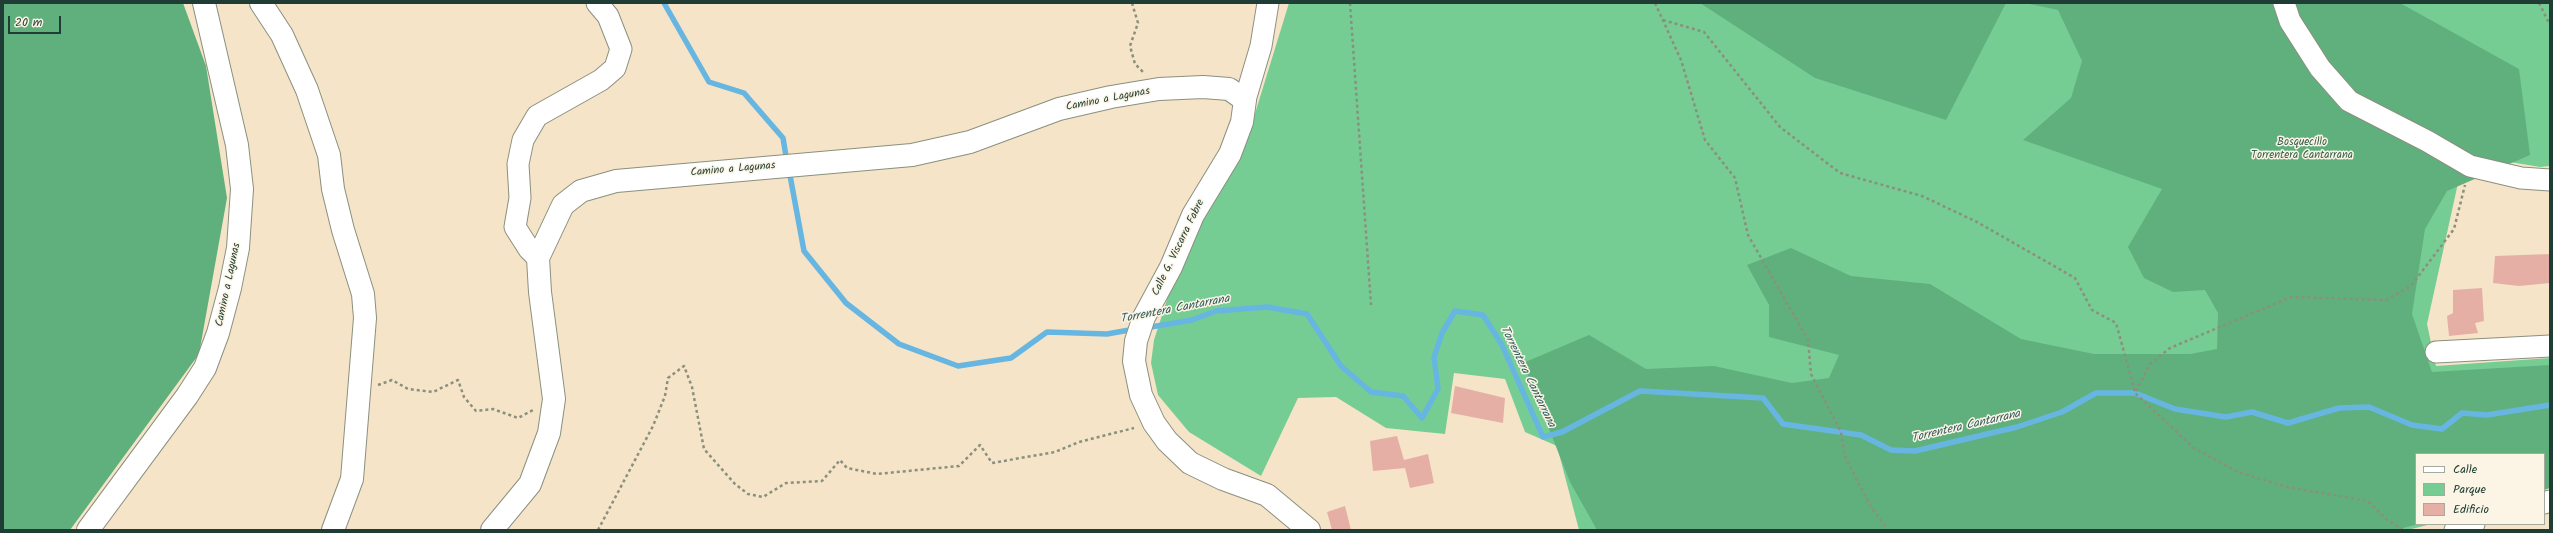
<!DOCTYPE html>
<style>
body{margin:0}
#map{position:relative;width:2553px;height:533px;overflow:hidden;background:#f6e4c9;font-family:Kalam,sans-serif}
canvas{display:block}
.frame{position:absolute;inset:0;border:4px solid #1f3d34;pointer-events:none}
.legend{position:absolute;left:2415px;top:453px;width:130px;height:72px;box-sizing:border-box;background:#fcf5e5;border:1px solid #a4ab9e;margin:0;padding:5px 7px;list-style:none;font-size:12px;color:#1f3d34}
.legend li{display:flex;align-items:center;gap:8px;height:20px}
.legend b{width:20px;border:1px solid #a4ab9e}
.scale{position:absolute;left:8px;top:16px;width:53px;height:18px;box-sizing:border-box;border:2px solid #1f3d34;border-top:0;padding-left:5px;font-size:12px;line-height:14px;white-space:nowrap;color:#1f3d34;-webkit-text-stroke:3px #fcf5e5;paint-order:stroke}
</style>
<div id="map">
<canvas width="2553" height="533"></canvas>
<div class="frame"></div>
<ul class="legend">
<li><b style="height:5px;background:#fff"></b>Calle</li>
<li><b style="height:11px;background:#76cd93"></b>Parque</li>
<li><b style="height:11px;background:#e6afa6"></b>Edificio</li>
</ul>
<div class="scale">20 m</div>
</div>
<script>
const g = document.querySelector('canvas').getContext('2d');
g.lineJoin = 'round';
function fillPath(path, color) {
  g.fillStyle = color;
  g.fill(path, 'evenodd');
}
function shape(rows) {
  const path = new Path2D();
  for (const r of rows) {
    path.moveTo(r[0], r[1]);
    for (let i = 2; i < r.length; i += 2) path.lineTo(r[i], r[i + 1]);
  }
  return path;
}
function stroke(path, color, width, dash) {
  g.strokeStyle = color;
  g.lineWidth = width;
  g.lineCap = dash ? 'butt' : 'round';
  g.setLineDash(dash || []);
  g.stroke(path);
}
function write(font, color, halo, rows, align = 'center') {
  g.font = font + ' Kalam,sans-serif';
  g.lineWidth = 3;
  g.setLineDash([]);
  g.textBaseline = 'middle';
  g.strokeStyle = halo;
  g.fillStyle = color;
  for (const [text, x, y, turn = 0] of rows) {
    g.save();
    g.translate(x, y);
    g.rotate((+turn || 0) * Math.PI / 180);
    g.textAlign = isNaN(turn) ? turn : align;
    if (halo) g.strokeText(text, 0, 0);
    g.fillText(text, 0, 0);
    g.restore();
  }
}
fillPath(shape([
 [1289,3,2276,3,2460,174,2427,324,2436,366,2550,358,2550,487,2544,454,2416,454,2416,524,2431,524,2408,530,1579,530,1557,446,1525,432,1505,379,1454,373,1445,434,1386,428,1336,397,1298,398,1261,476,1189,432,1158,395,1151,363,1154,340,1191,225,1249,133],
 [2295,3,2550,3,2550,166,2540,167,2504,161]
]), '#76cd93');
fillPath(shape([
 [3,3,183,3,206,66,227,198,199,354,70,530,3,530],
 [1700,3,2006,3,1946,120,1815,78],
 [2025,3,2400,3,2519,69,2530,155,2447,191,2425,229,2412,314,2432,372,2550,365,2550,488,2544,490,2544,454,2416,454,2416,524,2419,524,2395,530,1597,530,1570,482,1523,363,1589,335,1646,369,1714,366,1792,383,1829,378,1839,355,1769,337,1769,305,1747,265,1791,248,1851,276,1930,284,2021,339,2094,354,2190,354,2217,349,2218,313,2205,290,2173,292,2144,278,2128,247,2162,189,2023,140,2071,98,2082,61,2058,10]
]), '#60b07d');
stroke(shape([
 [664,3,709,82,744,93,783,138,787,162],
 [789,170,804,251,846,303,899,344,958,366,1011,358,1047,332,1107,334,1135,329],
 [1145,328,1192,320,1216,311,1267,307,1307,314,1341,366,1371,392,1403,396,1422,418,1438,389,1434,357,1442,333,1455,311,1483,315,1502,345,1543,437,1562,432,1640,391,1763,398,1783,424,1861,435,1891,450,1915,451,2017,427,2062,412,2096,393,2135,393,2175,409,2226,417,2252,412,2288,423,2339,408,2369,407,2412,425,2442,429,2462,413,2487,415,2550,405]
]), '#67b6e1', 5.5);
fillPath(shape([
 [2550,254,2550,283,2519,286,2493,283,2495,256],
 [2482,288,2484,321,2475,323,2478,333,2449,336,2447,316,2453,313,2453,290],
 [1455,386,1505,398,1503,423,1451,413],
 [1397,436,1404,460,1428,454,1434,483,1410,488,1405,468,1373,471,1370,441],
 [1345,506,1351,530,1332,530,1327,512]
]), '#e6afa6');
const minor = shape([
 [2284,3,2290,21,2320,68,2349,101,2427,141,2470,166,2521,178,2550,180],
 [1245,100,1261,46,1268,3],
 [538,258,529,249,515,227,520,198,518,164,523,140,537,116,601,80,615,68,621,49,608,16,597,3],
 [2436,352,2550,346],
 [2544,503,2550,501],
 [2455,530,2474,524]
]);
const tertiary = shape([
 [261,3,282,35,307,90,329,155,333,189,343,230,363,294,365,318,352,479,333,530],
 [88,530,187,396,205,368,218,333,230,288,238,248,242,189,237,145,204,3],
 [492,530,530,484,549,433,554,399,540,292,538,258,563,205,581,191,616,181,912,155,970,142,1059,109,1111,97,1159,89,1203,87,1229,89,1245,100,1242,122,1230,154,1193,215,1171,267,1144,317,1136,341,1134,361,1141,395,1154,423,1167,441,1190,463,1223,479,1267,495,1309,530]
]);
stroke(minor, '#8a907e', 23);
stroke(tertiary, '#8a907e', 24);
stroke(shape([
 [1132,3,1138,23,1130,46,1135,64,1143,72],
 [1350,3,1371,305],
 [1655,3,1681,60,1705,140,1735,178,1748,235,1808,340,1811,374,1841,432,1845,457,1871,507,1888,530],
 [2539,3,2550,25],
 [1663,20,1704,32,1780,127,1840,173,1922,196,1977,222,2075,278,2092,310,2116,323,2135,392],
 [378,385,392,380,408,389,433,392,458,380,464,397,476,411,493,409,518,418,533,410],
 [598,530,653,426,665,396,668,378,684,366,692,387,704,449,735,484,748,494,763,497,786,483,822,481,840,460,847,468,877,474,959,466,980,445,992,463,1055,452,1079,442,1134,428],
 [2403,530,2386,519,2368,501,2287,487,2238,472,2194,448,2135,393,2150,364,2170,348,2291,297,2386,300,2411,286,2454,229,2465,185]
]), '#8a907e', 2.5, [3, 3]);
stroke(minor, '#fff', 21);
stroke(tertiary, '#fff', 22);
write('11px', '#1f3d34', '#fcf5e5', [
 ["Camino a Lagunas",1108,100,-11],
 ["Camino a Lagunas",733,170,-5],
 ["Calle G. Viscarra Fabre",1179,248,-64],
 ["Camino a Lagunas",229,285,-78]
]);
write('11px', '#35614c', '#fcf5e5', [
 ["Bosquecillo",2302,143],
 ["Torrentera Cantarrana",2302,156]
]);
write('italic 12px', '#315b5f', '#fcf5e5', [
 ["Torrentera Cantarrana",1175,310,-11],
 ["Torrentera Cantarrana",1527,377,64],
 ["Torrentera Cantarrana",1966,427,-13]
]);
</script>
